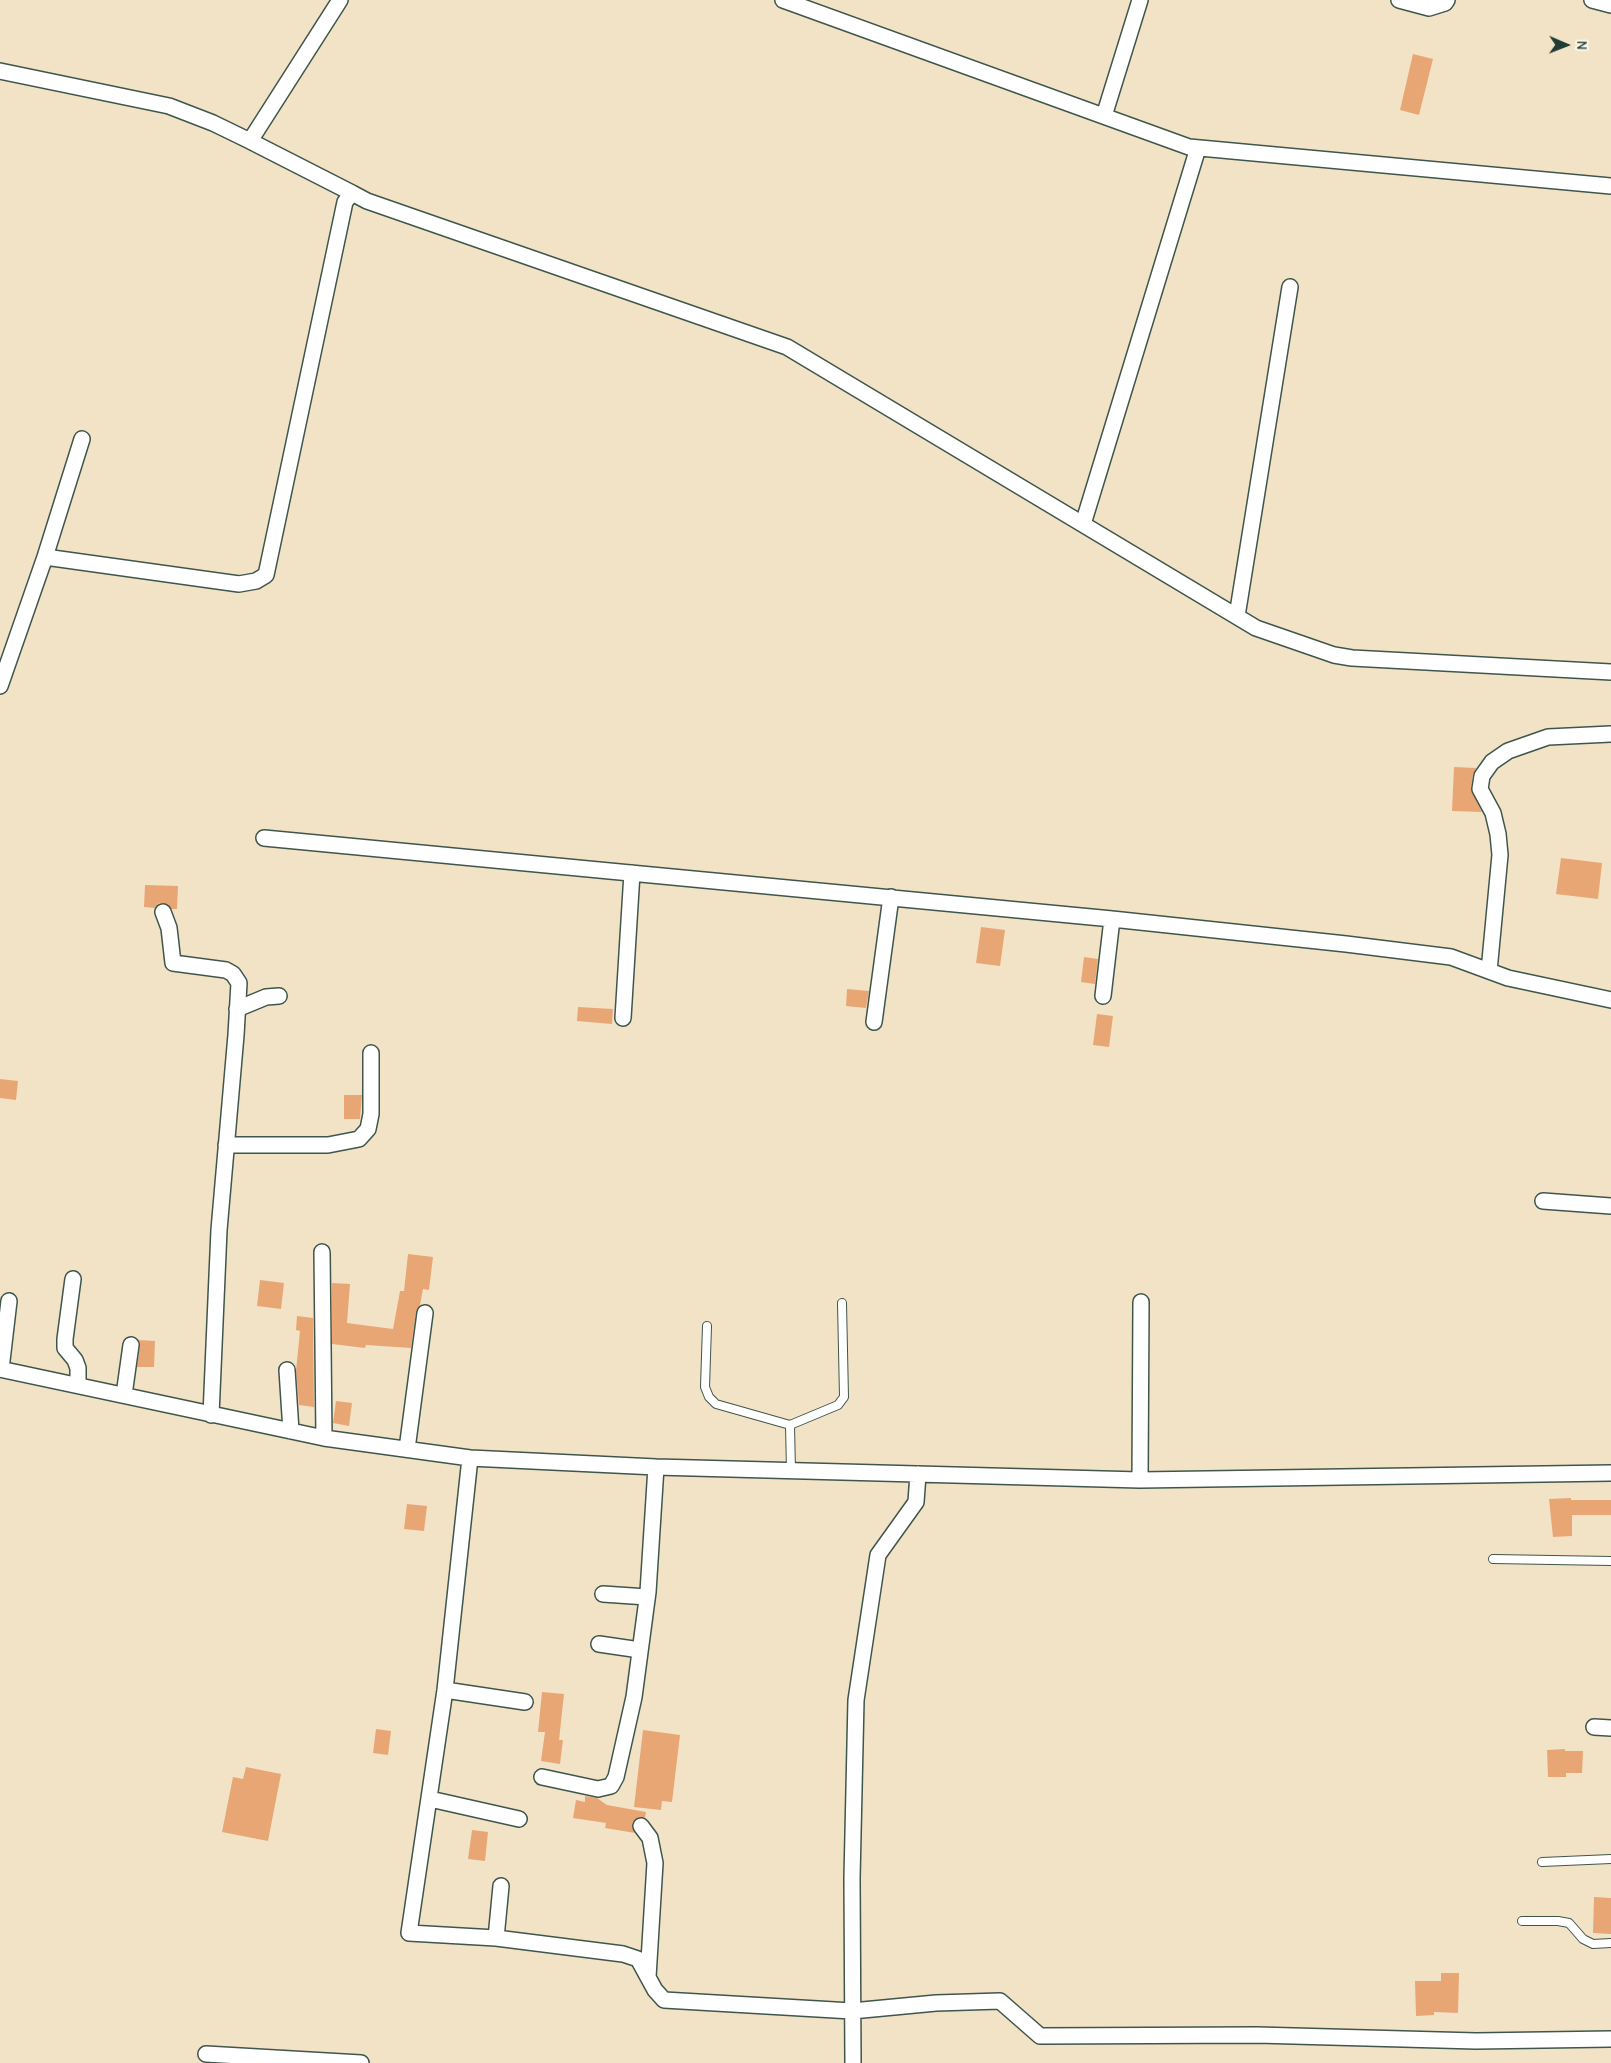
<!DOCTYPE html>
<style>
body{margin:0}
#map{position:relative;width:1611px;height:2063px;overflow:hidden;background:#f2e3c7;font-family:"Comic Neue",sans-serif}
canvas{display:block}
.north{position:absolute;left:1541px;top:20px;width:50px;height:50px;-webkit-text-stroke:4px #fbf7ec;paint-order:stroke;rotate:91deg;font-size:14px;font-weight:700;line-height:20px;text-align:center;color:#1f3d34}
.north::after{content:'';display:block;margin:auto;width:18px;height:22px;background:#1f3d34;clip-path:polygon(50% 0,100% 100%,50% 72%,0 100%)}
</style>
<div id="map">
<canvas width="1611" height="2063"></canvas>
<div class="north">N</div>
</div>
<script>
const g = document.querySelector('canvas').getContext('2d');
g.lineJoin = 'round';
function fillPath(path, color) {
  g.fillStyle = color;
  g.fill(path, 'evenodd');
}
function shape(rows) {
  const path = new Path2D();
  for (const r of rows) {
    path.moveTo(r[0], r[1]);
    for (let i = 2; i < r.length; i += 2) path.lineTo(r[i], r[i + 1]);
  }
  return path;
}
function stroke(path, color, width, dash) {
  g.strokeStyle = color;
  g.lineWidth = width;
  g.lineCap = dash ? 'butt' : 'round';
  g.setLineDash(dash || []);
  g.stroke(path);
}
fillPath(shape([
 [1413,54,1433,59,1419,115,1400,110],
 [1454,767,1476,768,1473,774,1471,788,1482,812,1452,811],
 [1561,858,1602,863,1598,899,1556,894],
 [145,885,178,886,177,909,172,909,164,903,159,903,155,908,144,907],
 [981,927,1005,930,1000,966,976,963],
 [1084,957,1098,959,1095,984,1081,982],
 [847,989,869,991,866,1008,846,1006],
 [578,1007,613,1009,612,1024,577,1021],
 [1097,1014,1113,1016,1109,1047,1093,1045],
 [0,1079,18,1081,16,1100,0,1098],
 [344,1095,362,1095,360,1119,344,1119],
 [408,1254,433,1257,429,1290,423,1289,420,1305,416,1312,411,1348,366,1345,365,1348,332,1344,332,1283,350,1284,347,1323,393,1329,400,1291,404,1291],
 [260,1280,284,1283,281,1309,257,1306],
 [297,1316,313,1318,314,1407,299,1405,296,1371,300,1331,296,1330],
 [139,1340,155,1341,154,1367,137,1367,140,1346],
 [336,1401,352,1403,349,1426,333,1423],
 [1571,1498,1571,1500,1611,1500,1611,1515,1572,1515,1572,1536,1553,1537,1549,1499],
 [407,1504,427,1506,424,1531,404,1529],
 [542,1692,564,1694,559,1740,563,1740,560,1764,541,1761,545,1732,538,1732],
 [376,1729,391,1731,388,1755,373,1753],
 [643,1730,680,1735,672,1802,662,1801,661,1810,634,1807],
 [1565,1749,1565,1751,1583,1751,1582,1773,1566,1773,1566,1777,1548,1777,1547,1750],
 [246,1767,281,1774,268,1841,222,1832,233,1777,243,1779],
 [585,1796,597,1798,607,1805,646,1812,645,1818,639,1817,633,1822,632,1828,635,1833,605,1828,606,1823,573,1818,576,1800,585,1802],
 [472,1830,488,1832,485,1861,468,1859],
 [1594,1897,1611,1898,1611,1934,1593,1933],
 [1441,1973,1459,1973,1458,2013,1434,2012,1434,2015,1416,2016,1415,1981,1441,1981]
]), '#e9a675');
const service = shape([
 [707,1326,705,1387,709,1397,716,1404,790,1425],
 [791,1471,790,1425,838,1405,844,1397,842,1303],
 [1493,1559,1611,1561],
 [1542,1862,1611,1859],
 [1522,1921,1558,1921,1569,1923,1583,1939,1593,1944,1611,1943]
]);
const minor = shape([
 [340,0,250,141,352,193],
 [783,0,1189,147,1611,186],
 [1399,0,1429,8,1445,3,1447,0],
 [1592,0,1611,5],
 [0,71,169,106,213,123,250,141],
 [1104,116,1140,0],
 [1083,524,1198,148],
 [45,557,239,584,256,581,266,575,345,202,352,193,367,201,787,347,1256,628,1334,655,1352,658,1611,672],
 [1237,616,1290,287],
 [0,686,45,557,82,439],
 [264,838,1112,919,1346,944,1451,957,1508,978,1611,1000],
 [163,912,169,928,173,963,226,970,233,974,239,983,236,1035,219,1230,211,1415],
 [1489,971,1500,855,1498,834,1493,813,1480,789,1482,776,1492,762,1508,751,1548,737,1611,734],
 [1103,996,1112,919],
 [237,1009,266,997,279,996],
 [623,1018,632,873],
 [874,1022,891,897],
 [226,1145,328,1145,359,1139,368,1129,371,1114,371,1053],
 [1543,1201,1611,1206],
 [322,1252,324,1438],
 [73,1279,65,1339,65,1348,75,1360,78,1368,78,1385],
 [0,1369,324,1438,470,1458,656,1467,1140,1480,1611,1473],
 [1,1369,9,1301],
 [287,1370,291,1431],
 [124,1395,131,1345],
 [407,1449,425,1313],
 [470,1458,445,1690,409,1933,496,1938,623,1954,638,1959,655,1990,664,2000,852,2011,936,2003,1000,2001,1040,2036,1257,2035,1476,2041,1611,2039],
 [1140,1480,1141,1302],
 [603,1594,647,1597],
 [599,1644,640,1650],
 [445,1690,525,1702],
 [1594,1727,1611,1728],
 [542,1777,598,1789,611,1786,616,1777,634,1697,648,1592,656,1467],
 [430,1799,519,1819],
 [641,1826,650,1838,655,1863,648,1977],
 [496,1938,501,1886],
 [206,2054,361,2063],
 [853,2063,852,1878,856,1700,878,1555,916,1502,918,1474]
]);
stroke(service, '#3f564a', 10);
stroke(minor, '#3f564a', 18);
stroke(service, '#fff', 8);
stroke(minor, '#fff', 15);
</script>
